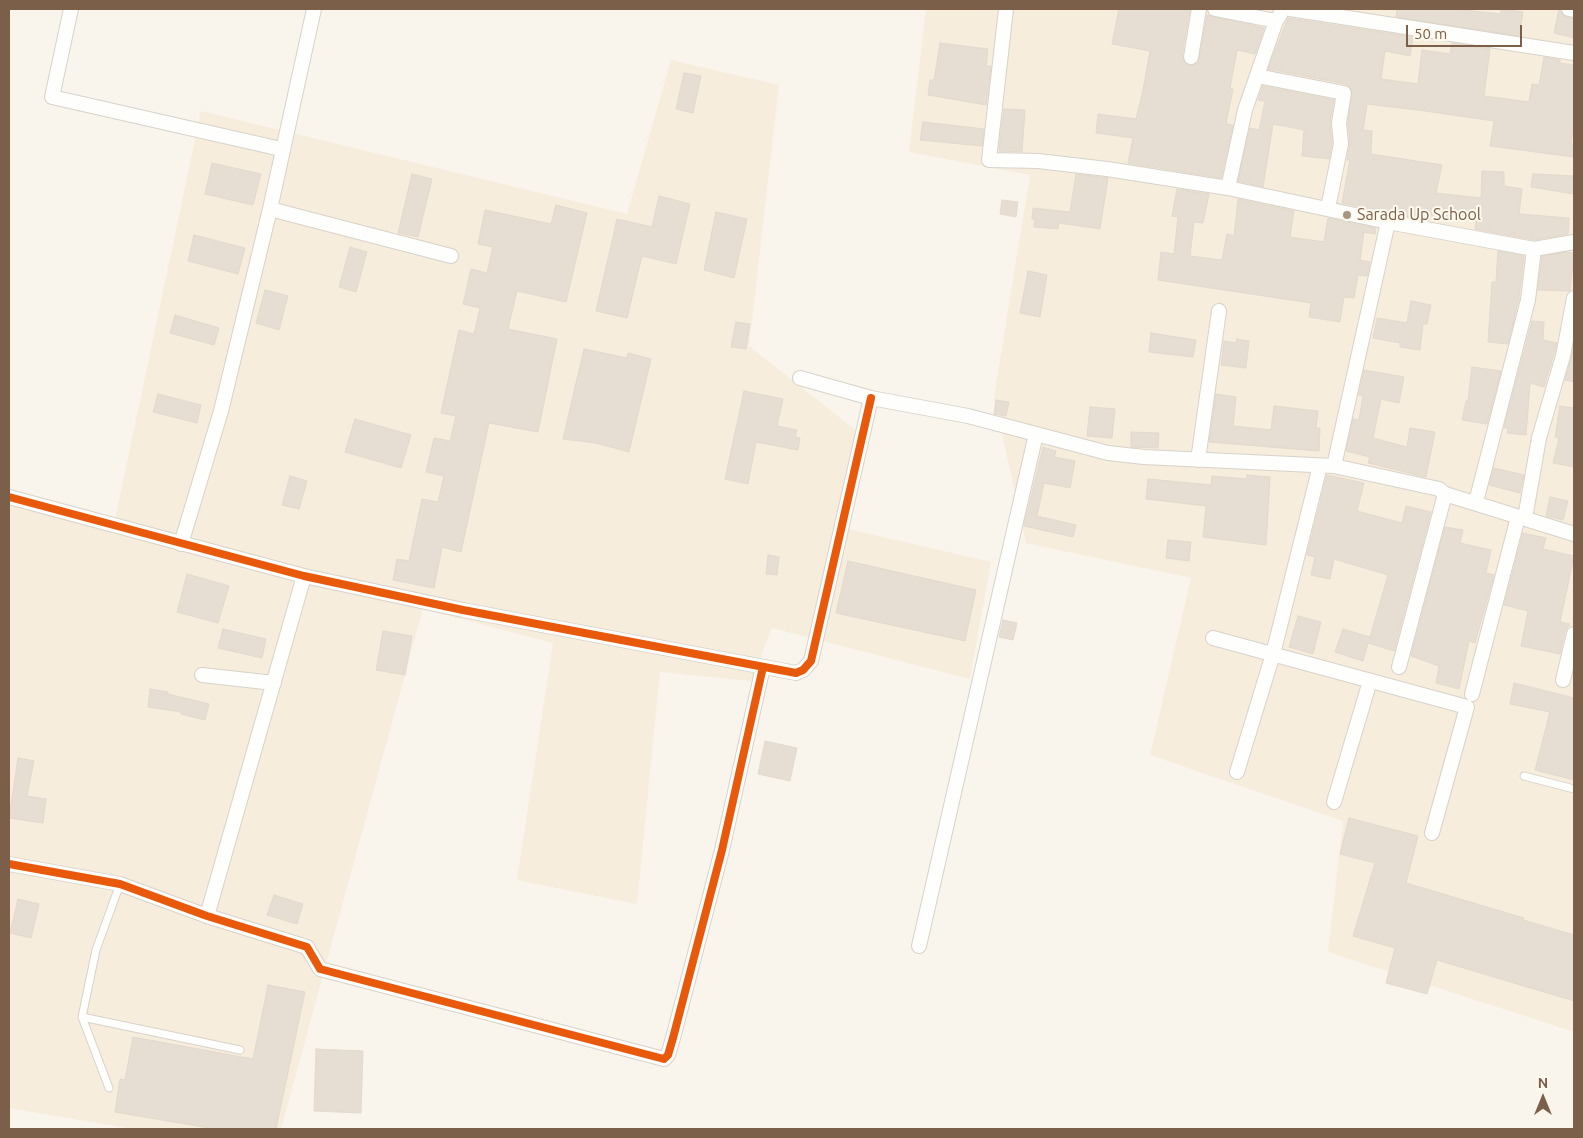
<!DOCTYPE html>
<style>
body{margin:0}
#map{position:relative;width:1583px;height:1138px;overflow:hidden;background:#f9f5ec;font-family:Ubuntu,sans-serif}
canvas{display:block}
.frame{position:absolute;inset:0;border:10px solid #7b5f48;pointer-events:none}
.north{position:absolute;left:1518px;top:1073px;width:50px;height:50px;-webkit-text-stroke:4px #fffaef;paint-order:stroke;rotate:0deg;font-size:14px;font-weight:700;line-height:20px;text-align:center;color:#7b5f48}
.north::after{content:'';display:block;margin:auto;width:18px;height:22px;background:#7b5f48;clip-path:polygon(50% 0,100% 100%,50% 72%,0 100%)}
.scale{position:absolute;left:1406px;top:25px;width:116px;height:22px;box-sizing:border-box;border:2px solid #7b5f48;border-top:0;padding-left:6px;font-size:15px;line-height:18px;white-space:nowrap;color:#7b5f48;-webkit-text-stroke:4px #fffaef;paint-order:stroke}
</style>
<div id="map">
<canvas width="1583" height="1138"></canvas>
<div class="frame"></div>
<div class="north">N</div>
<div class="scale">50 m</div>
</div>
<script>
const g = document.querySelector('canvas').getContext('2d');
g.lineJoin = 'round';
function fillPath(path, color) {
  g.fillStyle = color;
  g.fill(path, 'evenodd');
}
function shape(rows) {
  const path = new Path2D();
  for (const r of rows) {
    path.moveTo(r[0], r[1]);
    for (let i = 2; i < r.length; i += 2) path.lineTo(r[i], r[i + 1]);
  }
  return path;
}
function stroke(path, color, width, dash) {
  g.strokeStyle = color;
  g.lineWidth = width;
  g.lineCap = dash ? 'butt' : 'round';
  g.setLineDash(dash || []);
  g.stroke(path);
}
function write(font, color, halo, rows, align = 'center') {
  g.font = font + ' Ubuntu,sans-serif';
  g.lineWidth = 4;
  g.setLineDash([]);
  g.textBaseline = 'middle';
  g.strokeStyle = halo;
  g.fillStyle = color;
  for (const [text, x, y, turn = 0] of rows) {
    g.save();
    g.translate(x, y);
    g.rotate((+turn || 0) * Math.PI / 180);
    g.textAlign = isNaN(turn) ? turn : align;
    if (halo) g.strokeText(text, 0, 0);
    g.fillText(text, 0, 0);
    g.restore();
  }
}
fillPath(shape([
 [926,9,1574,9,1574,1032,1328,952,1343,821,1150,755,1191,578,1026,543,994,397,1030,175,909,152],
 [671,60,779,85,749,346,859,433,844,528,991,562,970,679,772,628,751,681,660,672,637,904,517,880,553,643,423,609,281,1129,132,1129,9,1108,9,497,113,529,201,111,627,214]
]), '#f6eddc');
const building = shape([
 [1119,9,1190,9,1182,56,1185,63,1190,66,1197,63,1199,59,1207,15,1264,28,1255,54,1237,50,1230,88,1233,89,1226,124,1233,125,1221,178,1128,163,1133,138,1096,133,1098,114,1136,119,1143,90,1150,51,1112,44,1119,9],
 [1397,9,1454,9,1501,14,1501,9,1523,12,1519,36,1396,17,1397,9],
 [1559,9,1564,16,1574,19,1574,38,1554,33,1559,9],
 [1288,18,1413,37,1410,56,1385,51,1381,79,1418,84,1422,50,1450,54,1452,43,1490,49,1484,96,1529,102,1532,84,1539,85,1544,57,1560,60,1560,63,1574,65,1574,123,1571,144,1574,144,1574,157,1490,146,1494,121,1425,111,1367,104,1363,130,1372,131,1371,154,1442,165,1436,193,1481,198,1482,171,1504,172,1504,186,1522,189,1519,214,1569,218,1568,234,1534,240,1475,229,1476,221,1430,216,1429,221,1342,203,1350,160,1347,160,1350,143,1348,123,1352,90,1346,84,1268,69,1288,18],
 [940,43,988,49,986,66,991,66,986,105,928,95,930,80,934,80,940,43],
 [684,73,701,76,693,113,676,109,684,73],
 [1263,86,1334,100,1330,122,1332,144,1329,159,1302,156,1304,130,1273,124,1263,187,1238,181,1250,128,1259,130,1265,101,1258,100,1263,86],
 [1004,109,1025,110,1022,152,999,151,1004,109],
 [923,122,984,129,982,146,920,140,923,122],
 [212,163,261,174,253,205,205,194,212,163],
 [412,174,432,179,418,237,398,233,412,174],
 [1076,174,1108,178,1100,229,1059,223,1058,229,1034,227,1035,219,1032,219,1033,208,1070,212,1076,174],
 [1533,174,1574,176,1574,194,1531,187,1533,174],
 [1177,189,1209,194,1203,223,1194,222,1190,256,1222,260,1227,234,1234,236,1238,199,1294,211,1290,237,1324,242,1328,218,1376,228,1375,234,1364,232,1360,260,1370,262,1367,276,1358,275,1354,298,1344,297,1340,322,1309,317,1311,303,1158,280,1161,252,1174,254,1178,217,1172,216,1177,189],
 [659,196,690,204,676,264,642,256,627,318,596,311,617,219,652,227,659,196],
 [1002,200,1018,202,1016,217,1000,214,1002,200],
 [556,205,587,213,566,302,517,291,508,329,557,339,538,432,489,423,461,552,442,547,434,588,393,580,397,559,409,561,422,499,438,502,444,476,426,472,434,438,450,441,456,416,441,413,459,330,474,334,480,308,463,304,471,269,487,273,493,247,478,244,485,210,551,224,556,205],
 [716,212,747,219,734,278,704,270,716,212],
 [194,235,245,248,238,274,188,261,194,235],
 [350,247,367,252,356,292,339,287,350,247],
 [1498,251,1524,256,1519,298,1508,344,1488,342,1492,282,1496,282,1498,251],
 [1566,252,1574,253,1570,291,1538,290,1542,256,1566,252],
 [1028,271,1047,275,1040,317,1020,313,1028,271],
 [265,290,288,296,279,330,256,323,265,290],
 [1411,301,1431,305,1427,324,1423,324,1420,350,1400,347,1400,343,1373,338,1377,318,1407,323,1411,301],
 [175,315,219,328,214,345,170,333,175,315],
 [1532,321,1544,322,1543,340,1557,343,1554,354,1544,387,1530,383,1526,435,1507,433,1508,428,1504,428,1532,321],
 [736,322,750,324,746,349,731,347,736,322],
 [1151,333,1196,340,1193,357,1149,352,1151,333],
 [1237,339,1249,341,1246,368,1221,365,1224,341,1236,343,1237,339],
 [1574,347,1574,382,1565,380,1574,347],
 [584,349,627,358,628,353,651,359,629,452,596,443,563,439,584,349],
 [1472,367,1501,371,1487,424,1462,420,1466,401,1468,401,1472,367],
 [1364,370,1404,377,1399,403,1381,399,1373,438,1407,447,1410,428,1435,432,1426,477,1368,463,1370,457,1346,451,1353,419,1359,420,1363,396,1359,395,1364,370],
 [744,391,783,399,777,426,797,430,795,437,800,438,798,450,756,442,748,484,725,479,744,391],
 [158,394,201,405,197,423,153,412,158,394],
 [1216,394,1236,397,1233,426,1271,430,1274,406,1318,411,1316,428,1320,428,1319,451,1209,442,1216,394],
 [996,400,1009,402,1006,416,994,414,996,400],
 [1560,406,1574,408,1574,467,1553,463,1559,438,1555,437,1560,406],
 [1090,407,1115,409,1112,438,1087,436,1090,407],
 [355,419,411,435,401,468,345,452,355,419],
 [1131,432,1159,433,1158,448,1131,447,1131,432],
 [1043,447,1056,451,1054,457,1075,461,1070,488,1044,483,1037,516,1076,525,1073,537,1024,526,1043,447],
 [1494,468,1524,475,1520,493,1489,485,1494,468],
 [1247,475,1270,477,1266,545,1203,537,1206,506,1146,499,1148,479,1211,485,1212,476,1247,479,1247,475],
 [1327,475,1364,483,1357,511,1402,523,1406,506,1431,512,1394,651,1368,643,1363,661,1335,652,1343,629,1370,637,1388,575,1334,559,1330,579,1311,575,1315,557,1307,555,1327,475],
 [290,476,307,481,299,509,282,505,290,476],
 [1550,497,1568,501,1563,520,1546,516,1550,497],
 [1445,527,1463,530,1460,543,1491,550,1486,573,1494,575,1475,643,1469,641,1459,689,1436,683,1439,666,1411,656,1445,527],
 [1523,533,1546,538,1543,549,1574,556,1560,622,1570,624,1565,632,1560,654,1521,646,1528,611,1504,605,1523,533],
 [1168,540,1191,542,1189,561,1166,558,1168,540],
 [768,555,779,557,777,575,766,574,768,555],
 [848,561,976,590,965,641,836,613,848,561],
 [187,574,229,586,218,623,177,612,187,574],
 [1298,616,1321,622,1313,654,1289,647,1298,616],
 [1003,620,1017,623,1013,640,999,637,1003,620],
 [223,629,266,639,262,658,218,648,223,629],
 [383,631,412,636,405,675,376,670,383,631],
 [1514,683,1574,698,1574,780,1535,770,1550,712,1510,704,1514,683],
 [150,689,168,692,168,694,209,704,205,720,181,714,181,712,148,707,150,689],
 [765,741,797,748,790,781,758,774,765,741],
 [18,758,34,761,27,796,46,799,43,823,9,818,18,758],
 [1349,818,1418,836,1406,883,1524,918,1523,920,1574,935,1574,1001,1437,960,1427,994,1386,983,1395,948,1353,936,1375,863,1340,854,1349,818],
 [274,895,303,904,297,924,267,915,274,895],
 [18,899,39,904,31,938,10,933,18,899],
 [268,985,305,992,276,1129,215,1129,115,1112,120,1079,125,1080,133,1037,253,1059,268,985],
 [316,1049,363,1051,361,1113,314,1111,316,1049]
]);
fillPath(building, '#e6ded3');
stroke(building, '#e3d9cd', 1);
const service = shape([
 [1524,776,1574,789],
 [82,1017,240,1050],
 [109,1088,82,1017,96,950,120,884]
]);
const minor = shape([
 [71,9,52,97,281,149],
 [1006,9,989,160,1038,161,1107,169,1228,188,1388,222,1534,249,1574,242],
 [1215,9,1276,21,1281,13],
 [1290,9,1574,53],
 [1569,9,1574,10],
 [1191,57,1199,9],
 [1257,76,1344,93,1339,123,1341,144,1328,208],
 [1228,188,1245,110,1276,21],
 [270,209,451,256],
 [800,378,871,398,968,416,1108,453,1144,457,1334,466,1388,222],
 [1198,460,1219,311],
 [1334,466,1439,489,1445,494,1574,534],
 [9,497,304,576,463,610,796,673,803,670,811,661,871,398],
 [1476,502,1528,300,1534,249],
 [1525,518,1539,438,1563,356,1574,298],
 [181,544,221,411,270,209,314,9],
 [1213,638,1467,707,1432,833],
 [1399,667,1445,494],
 [202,675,274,683],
 [1563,680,1574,634],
 [1472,694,1518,517],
 [1237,772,1273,654,1320,466],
 [1334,802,1370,681],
 [9,864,120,884,207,916,307,947,320,969,664,1059,668,1055,673,1038,722,850,763,667],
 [207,916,304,576],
 [919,946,1036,434]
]);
stroke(service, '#d8d2ca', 9);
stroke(minor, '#d8d2ca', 16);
stroke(service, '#fefefc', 7);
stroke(minor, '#fefefc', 14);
stroke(shape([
 [9,497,304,576,463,610,796,673,803,670,811,661,871,398],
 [9,864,120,884,207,916,307,947,320,969,664,1059,668,1055,673,1038,722,850,763,667]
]), '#e8590c', 8);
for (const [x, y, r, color] of [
 [1347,215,5,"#a79481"]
]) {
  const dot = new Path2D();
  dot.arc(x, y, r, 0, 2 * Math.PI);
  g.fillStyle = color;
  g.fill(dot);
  stroke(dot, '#fffaef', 2);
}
write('16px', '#7b5f48', '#fffaef', [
 ["Sarada Up School",1357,215]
], 'left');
</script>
